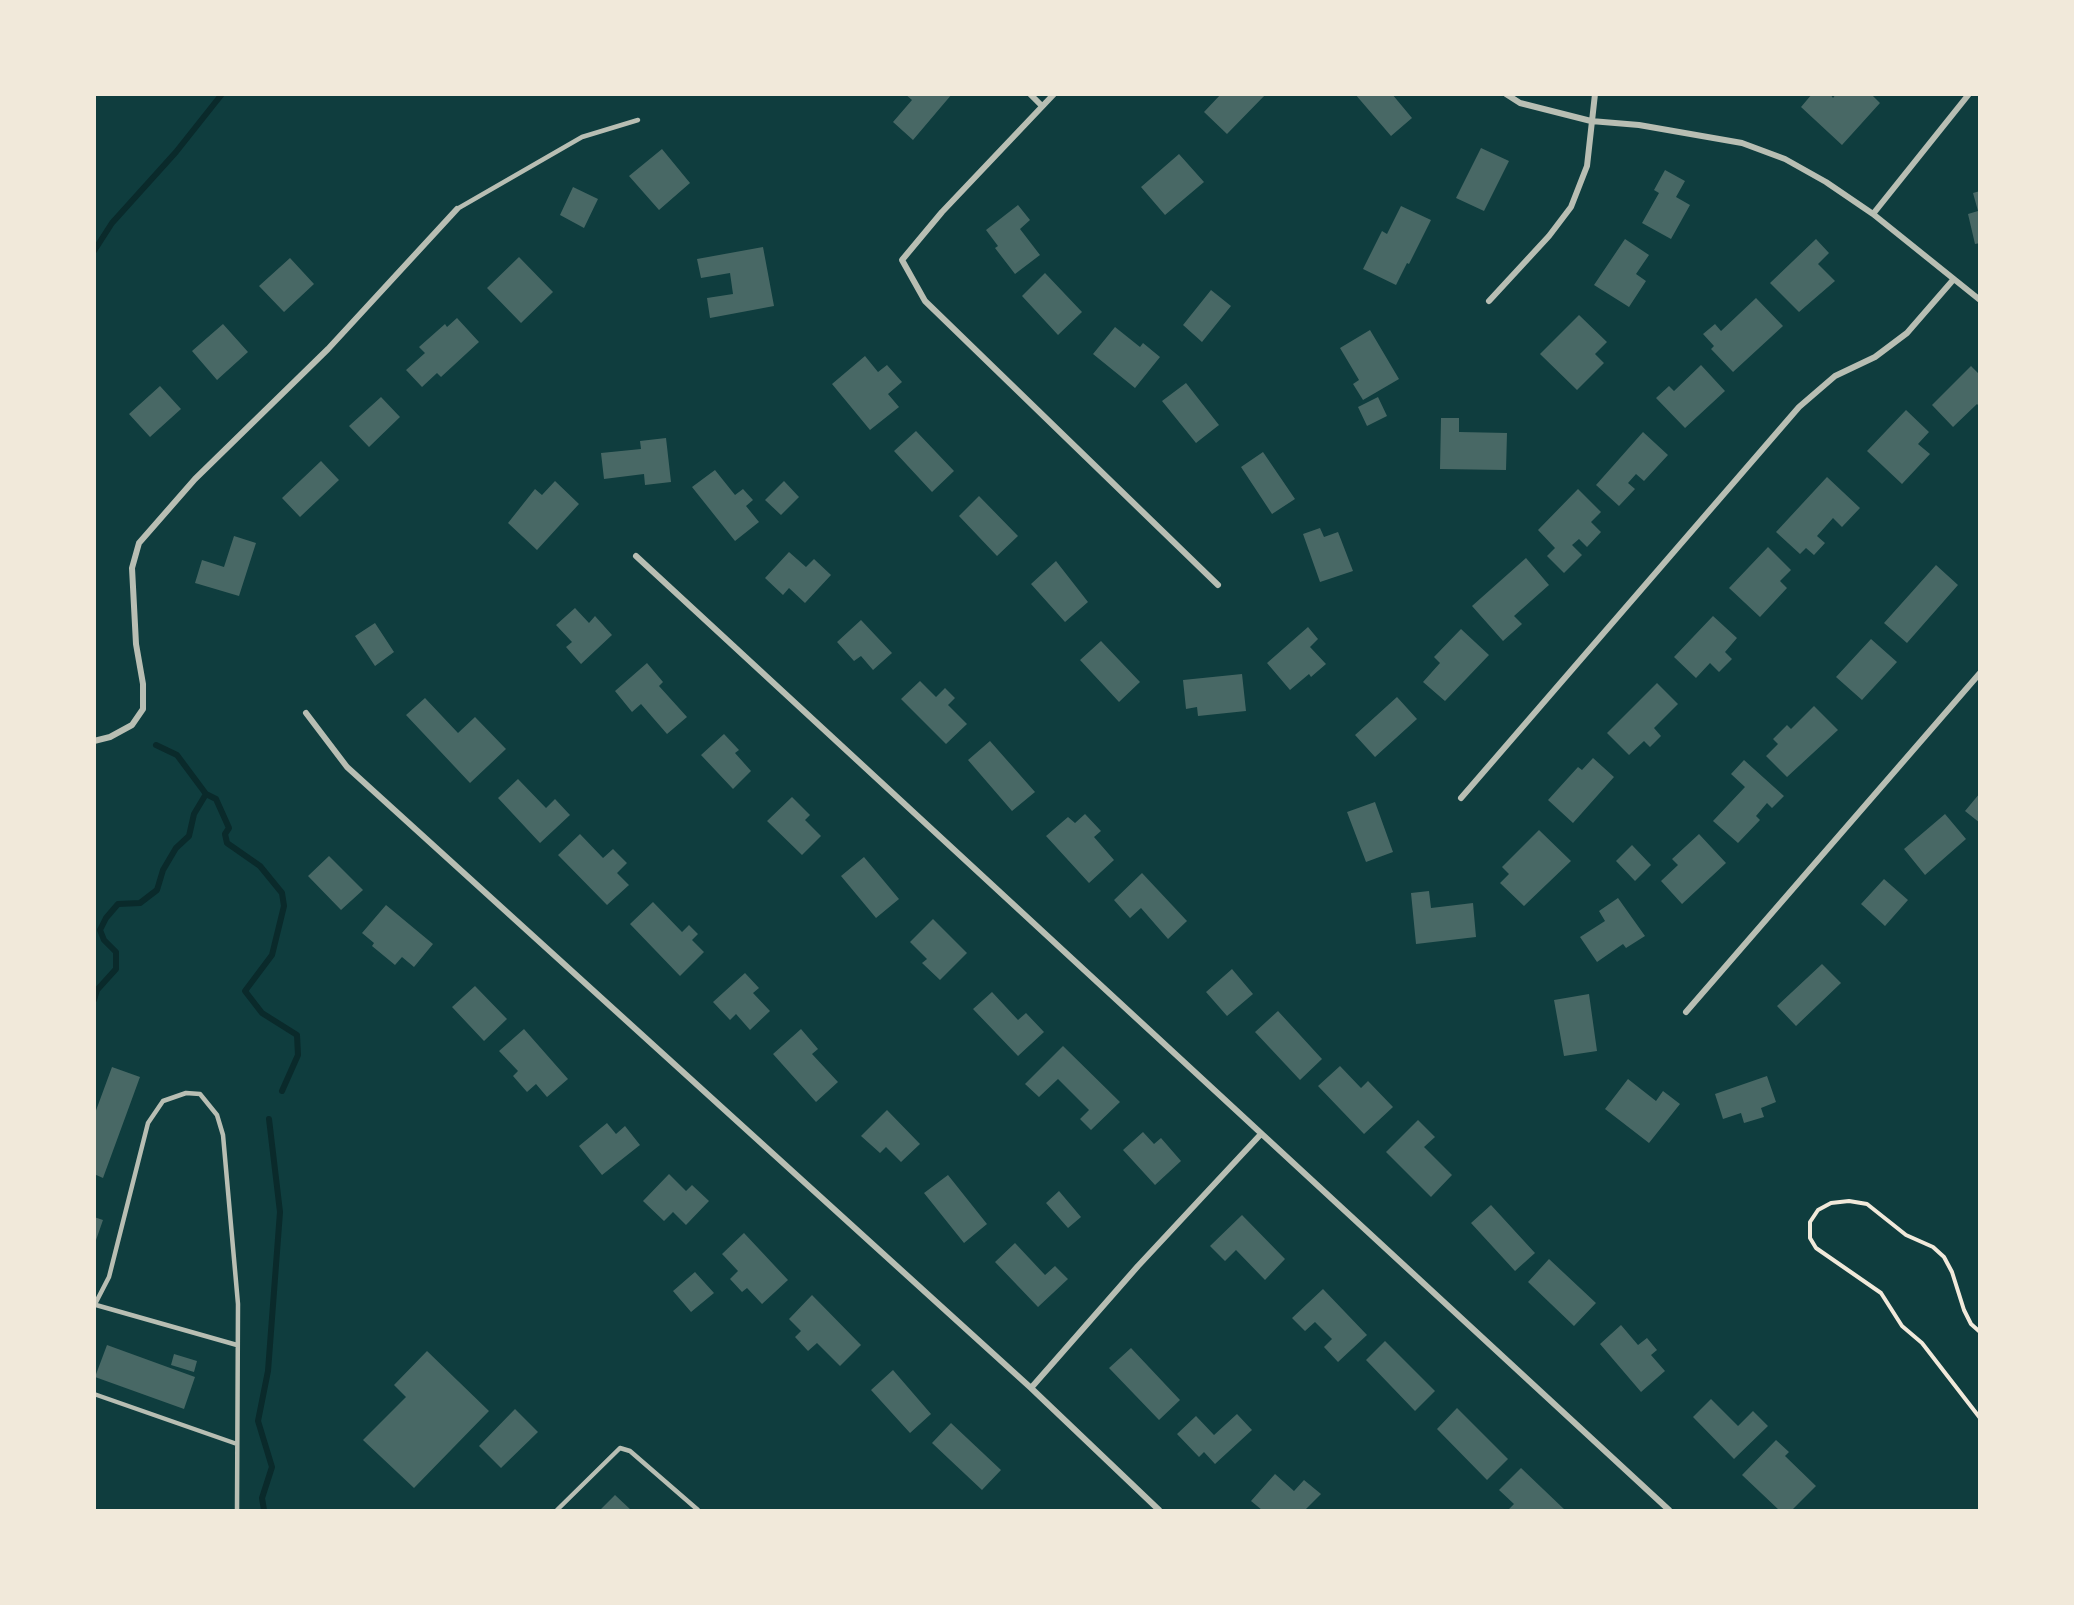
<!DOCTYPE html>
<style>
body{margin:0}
#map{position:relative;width:2074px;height:1605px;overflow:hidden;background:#0f3d3e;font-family:"PT Sans",sans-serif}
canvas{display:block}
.frame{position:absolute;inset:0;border:96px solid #f1e9da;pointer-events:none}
</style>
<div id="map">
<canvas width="2074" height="1605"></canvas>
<div class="frame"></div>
</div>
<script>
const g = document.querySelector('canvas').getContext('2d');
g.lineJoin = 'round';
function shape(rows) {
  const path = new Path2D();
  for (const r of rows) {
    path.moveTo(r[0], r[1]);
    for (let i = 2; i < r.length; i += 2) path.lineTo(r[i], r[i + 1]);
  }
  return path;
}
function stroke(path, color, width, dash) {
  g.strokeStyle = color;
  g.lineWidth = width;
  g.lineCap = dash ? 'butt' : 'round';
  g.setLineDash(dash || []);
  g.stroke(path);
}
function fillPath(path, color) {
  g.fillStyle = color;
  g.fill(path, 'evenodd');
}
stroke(shape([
 [94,251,112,223,176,152,222,94],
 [156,745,177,755,206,794,216,799,229,828,225,834,227,843,260,866,282,893,284,906,272,955,245,991,262,1013,297,1035,298,1055,282,1091],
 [94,1000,97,990,116,969,116,952,104,940,100,930,106,918,118,904,140,903,157,890,163,870,176,848,189,836,194,814,206,794],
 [264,1510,262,1498,272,1467,258,1421,268,1371,280,1212,269,1119]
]), '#0a2a2b', 6);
fillPath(shape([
 [905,94,952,94,913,140,893,122,912,100],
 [1221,94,1266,94,1227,134,1204,112],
 [1355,94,1392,94,1412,118,1391,136],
 [1812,94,1830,94,1833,98,1836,94,1871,94,1880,103,1842,145,1801,107],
 [1481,148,1509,161,1484,211,1456,198],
 [662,149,690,183,659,210,629,176],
 [1179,154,1204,182,1165,215,1141,187],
 [1665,170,1685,181,1676,197,1690,205,1671,239,1642,223,1659,193,1654,190],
 [573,187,598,199,584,228,560,215],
 [1980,191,1980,243,1975,244,1968,214,1978,211,1973,193],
 [1018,205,1030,220,1020,229,1040,255,1015,274,995,248,998,246,986,230],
 [1401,206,1431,220,1409,264,1407,263,1396,285,1363,269,1382,231,1387,234],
 [1625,239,1649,255,1636,274,1646,281,1629,307,1594,285],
 [1816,239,1829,253,1818,264,1835,281,1799,312,1770,283],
 [763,247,774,306,710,318,707,298,733,294,730,273,701,278,697,259],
 [519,257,553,292,521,323,487,288],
 [290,258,314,284,284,312,259,286],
 [1045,273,1082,312,1058,335,1022,296],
 [1211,290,1231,306,1202,342,1183,325],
 [1756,298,1783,326,1733,372,1711,349,1714,346,1703,334,1715,324,1721,331],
 [1579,315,1607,342,1595,354,1604,363,1577,390,1540,354],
 [457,318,479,342,441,377,437,373,422,387,406,370,425,353,419,347,445,324,447,327],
 [223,324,248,352,217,380,192,351],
 [1115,327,1140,347,1143,343,1160,357,1135,388,1093,354],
 [1370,330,1399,379,1363,400,1353,384,1359,380,1340,348],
 [865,356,878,372,887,365,902,382,888,394,899,407,870,430,832,384],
 [1701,365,1725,391,1685,428,1656,398,1669,386,1674,391],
 [1971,366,1980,375,1980,407,1977,404,1953,427,1932,405],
 [1186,383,1219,425,1196,443,1162,401],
 [160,386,181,409,150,437,129,414],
 [381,397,400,417,369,447,349,426],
 [1378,397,1387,416,1367,426,1358,407],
 [1906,410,1929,432,1918,444,1930,454,1902,484,1867,451],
 [1441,418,1459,418,1459,432,1507,433,1506,470,1440,469],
 [916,431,954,471,932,492,894,451],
 [1643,432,1668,455,1644,481,1636,474,1628,483,1635,489,1619,506,1596,485],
 [666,438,671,482,645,485,644,474,604,479,601,453,641,449,640,441],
 [1263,452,1295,499,1272,514,1241,467],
 [321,461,339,480,300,517,282,498],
 [715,470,735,495,743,489,753,500,746,506,759,522,735,541,692,487],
 [1827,477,1860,508,1842,527,1833,518,1817,536,1825,543,1814,555,1806,548,1800,554,1776,532],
 [555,481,579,504,537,550,508,523,535,489,542,495],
 [784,481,799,497,781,515,765,500],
 [1578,489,1601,512,1591,522,1601,532,1587,547,1579,539,1572,545,1582,555,1564,573,1547,556,1555,548,1538,530],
 [979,496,1018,536,997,556,959,516],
 [1320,528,1324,537,1338,532,1353,571,1320,582,1303,534],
 [234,536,256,543,239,596,195,583,202,560,224,567],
 [1768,547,1791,570,1780,581,1787,588,1760,617,1729,588],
 [789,552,806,567,814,559,831,575,805,603,789,588,783,595,765,578],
 [1526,558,1549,585,1514,616,1522,624,1503,641,1472,606],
 [1056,561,1088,602,1065,622,1031,584],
 [1936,565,1958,585,1907,643,1884,623],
 [575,608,589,623,595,616,612,635,581,664,566,647,572,642,556,625],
 [1713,616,1737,638,1725,652,1732,659,1719,672,1710,663,1696,678,1674,657],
 [861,620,892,653,873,670,861,656,854,661,837,642],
 [375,623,394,652,375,666,355,636],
 [1308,627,1318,639,1310,647,1326,664,1311,677,1309,674,1290,690,1267,663],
 [1461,629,1489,655,1445,701,1423,682,1440,663,1434,657],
 [1871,639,1897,662,1862,700,1836,677],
 [1101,641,1140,682,1119,702,1080,660],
 [647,663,663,682,659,686,687,717,667,734,641,704,632,712,615,691],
 [1242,674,1246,711,1198,716,1197,707,1186,709,1183,680],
 [920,681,936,697,945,688,955,698,948,705,967,724,946,744,901,699],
 [1657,683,1678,704,1654,728,1661,736,1650,747,1644,741,1629,755,1607,733],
 [1397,697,1417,719,1375,757,1355,735],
 [425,698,458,733,475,717,506,749,470,783,406,715],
 [1814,706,1838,730,1787,777,1766,756,1778,744,1773,739,1787,725,1791,729],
 [724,734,739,750,735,753,751,771,733,789,701,755],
 [990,741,1035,792,1012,811,968,760],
 [1593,758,1614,777,1573,823,1548,800,1578,767,1582,770],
 [1744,760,1784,796,1772,808,1767,803,1756,816,1760,820,1738,843,1713,821,1745,787,1731,774],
 [518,779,546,808,555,799,570,815,540,843,498,798],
 [1980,793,1980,823,1965,811],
 [792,797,810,815,805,820,821,836,802,855,767,821],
 [1375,802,1393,852,1366,862,1347,812],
 [1085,814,1101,831,1094,837,1114,860,1089,883,1046,836,1068,817,1075,823],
 [1945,814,1966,839,1925,875,1904,849],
 [1539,830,1571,861,1524,906,1500,883,1509,874,1502,867],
 [580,834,603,858,613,849,627,863,617,873,629,885,607,905,558,855],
 [1699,834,1726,863,1682,904,1661,881,1678,865,1672,859],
 [1632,845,1651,865,1635,881,1616,861],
 [329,856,363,890,341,910,308,876],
 [864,857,899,899,876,918,841,876],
 [1142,873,1187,921,1168,939,1141,908,1130,918,1114,900],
 [1884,879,1908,900,1885,926,1861,904],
 [1429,891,1431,908,1473,903,1476,937,1416,944,1411,893],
 [1618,898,1645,936,1626,948,1623,944,1597,962,1580,937,1605,921,1599,911],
 [653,902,682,932,689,925,698,934,692,940,704,952,680,976,630,924],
 [386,905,433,944,414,967,402,957,395,965,372,946,374,943,362,933],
 [933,919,967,953,940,980,922,963,927,959,910,942],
 [1822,964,1841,983,1796,1026,1777,1006],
 [1232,969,1253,994,1227,1016,1206,992],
 [745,973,759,988,753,993,770,1011,750,1030,736,1014,730,1020,713,1002],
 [475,986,507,1019,484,1041,452,1007],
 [992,992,1018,1020,1026,1013,1044,1032,1018,1056,973,1009],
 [1589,994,1597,1051,1564,1056,1554,1000],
 [1278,1011,1322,1059,1300,1080,1255,1032],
 [524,1029,568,1079,547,1097,536,1084,527,1092,513,1076,518,1071,499,1051],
 [801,1029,818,1049,812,1054,838,1082,816,1102,773,1054],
 [1063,1046,1120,1102,1091,1130,1080,1119,1089,1110,1058,1079,1039,1097,1025,1084],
 [1340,1066,1361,1088,1368,1081,1393,1107,1364,1134,1318,1086],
 [112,1067,140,1077,103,1178,94,1174,94,1116],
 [1767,1076,1776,1102,1761,1108,1764,1117,1744,1123,1741,1113,1723,1119,1715,1094],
 [1628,1079,1656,1101,1663,1091,1680,1104,1649,1143,1605,1109],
 [887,1110,920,1144,901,1162,886,1147,880,1153,861,1136],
 [1418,1120,1435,1137,1424,1147,1452,1175,1431,1197,1386,1152],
 [607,1123,616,1134,625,1126,640,1145,602,1175,579,1146],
 [1143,1132,1154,1144,1161,1138,1181,1161,1155,1185,1123,1150],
 [669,1174,686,1191,692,1185,709,1201,686,1225,673,1212,664,1221,643,1201],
 [948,1175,987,1224,964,1243,924,1193],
 [1059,1191,1081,1217,1068,1228,1046,1203],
 [1491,1205,1535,1253,1515,1271,1471,1223],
 [1242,1215,1285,1259,1265,1280,1236,1250,1225,1261,1210,1246],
 [94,1217,103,1220,95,1243,94,1243],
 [744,1233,788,1280,762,1304,747,1288,742,1292,730,1279,738,1271,722,1254],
 [1015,1243,1045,1275,1055,1266,1068,1279,1038,1307,995,1262],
 [1549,1259,1596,1303,1574,1326,1528,1282],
 [695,1272,714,1293,691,1312,673,1291],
 [1323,1289,1367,1335,1338,1362,1324,1347,1332,1339,1315,1322,1305,1331,1292,1318],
 [812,1295,861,1345,840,1366,817,1343,808,1351,795,1337,801,1331,789,1319],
 [1621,1325,1638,1345,1647,1338,1657,1350,1651,1355,1665,1371,1641,1392,1600,1344],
 [1385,1341,1435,1391,1415,1411,1366,1360],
 [107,1345,195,1377,184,1409,95,1377],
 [1131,1348,1180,1400,1159,1420,1109,1368],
 [427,1351,489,1411,414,1488,363,1440,406,1397,394,1385],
 [174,1354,197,1361,194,1372,171,1365],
 [893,1370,931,1414,910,1433,871,1390],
 [1711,1399,1738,1426,1753,1411,1768,1426,1734,1459,1693,1417],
 [1457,1408,1508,1459,1487,1480,1437,1429],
 [515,1409,538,1432,501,1468,479,1446],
 [1237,1414,1252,1430,1215,1464,1204,1452,1199,1457,1177,1434,1196,1416,1214,1435],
 [951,1423,1001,1470,982,1490,932,1443],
 [1776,1440,1789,1452,1785,1456,1816,1486,1792,1510,1779,1510,1742,1475],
 [1521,1468,1565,1510,1508,1510,1514,1504,1499,1490],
 [1275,1474,1294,1491,1304,1480,1321,1494,1305,1510,1262,1510,1251,1501],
 [615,1495,631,1510,600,1510]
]), '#486865');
stroke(shape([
 [1980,1332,1971,1324,1964,1310,1952,1272,1944,1257,1933,1247,1906,1235,1867,1204,1849,1201,1831,1203,1818,1210,1810,1222,1810,1238,1816,1248,1881,1293,1902,1326,1922,1343,1980,1418]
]), '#f1e9da', 4);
stroke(shape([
 [457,209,582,137,638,120],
 [96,1305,237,1345],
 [94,1306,109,1277,148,1123,163,1101,186,1093,200,1094,217,1115,223,1135,238,1304,237,1510],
 [94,1394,237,1444],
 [557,1510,620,1448,630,1451,698,1510]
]), '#b8beb3', 4.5);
stroke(shape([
 [1030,94,1042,106],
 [1054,94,942,212,902,260,925,301,1218,585],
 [1506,94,1520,103,1591,121,1639,125,1742,143,1785,159,1826,182,1873,214,1980,300],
 [1873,214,1969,94],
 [1489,301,1549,236,1571,207,1587,166,1595,94],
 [636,556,1669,1510],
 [306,713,347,767,1031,1388,1159,1510],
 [94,741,110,737,132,725,143,709,143,684,136,644,132,568,139,543,195,479,328,349,457,209],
 [1461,798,1799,407,1835,376,1875,357,1907,333,1953,280],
 [1686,1012,1980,673],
 [1031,1388,1138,1266,1261,1134]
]), '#b8beb3', 6);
</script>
